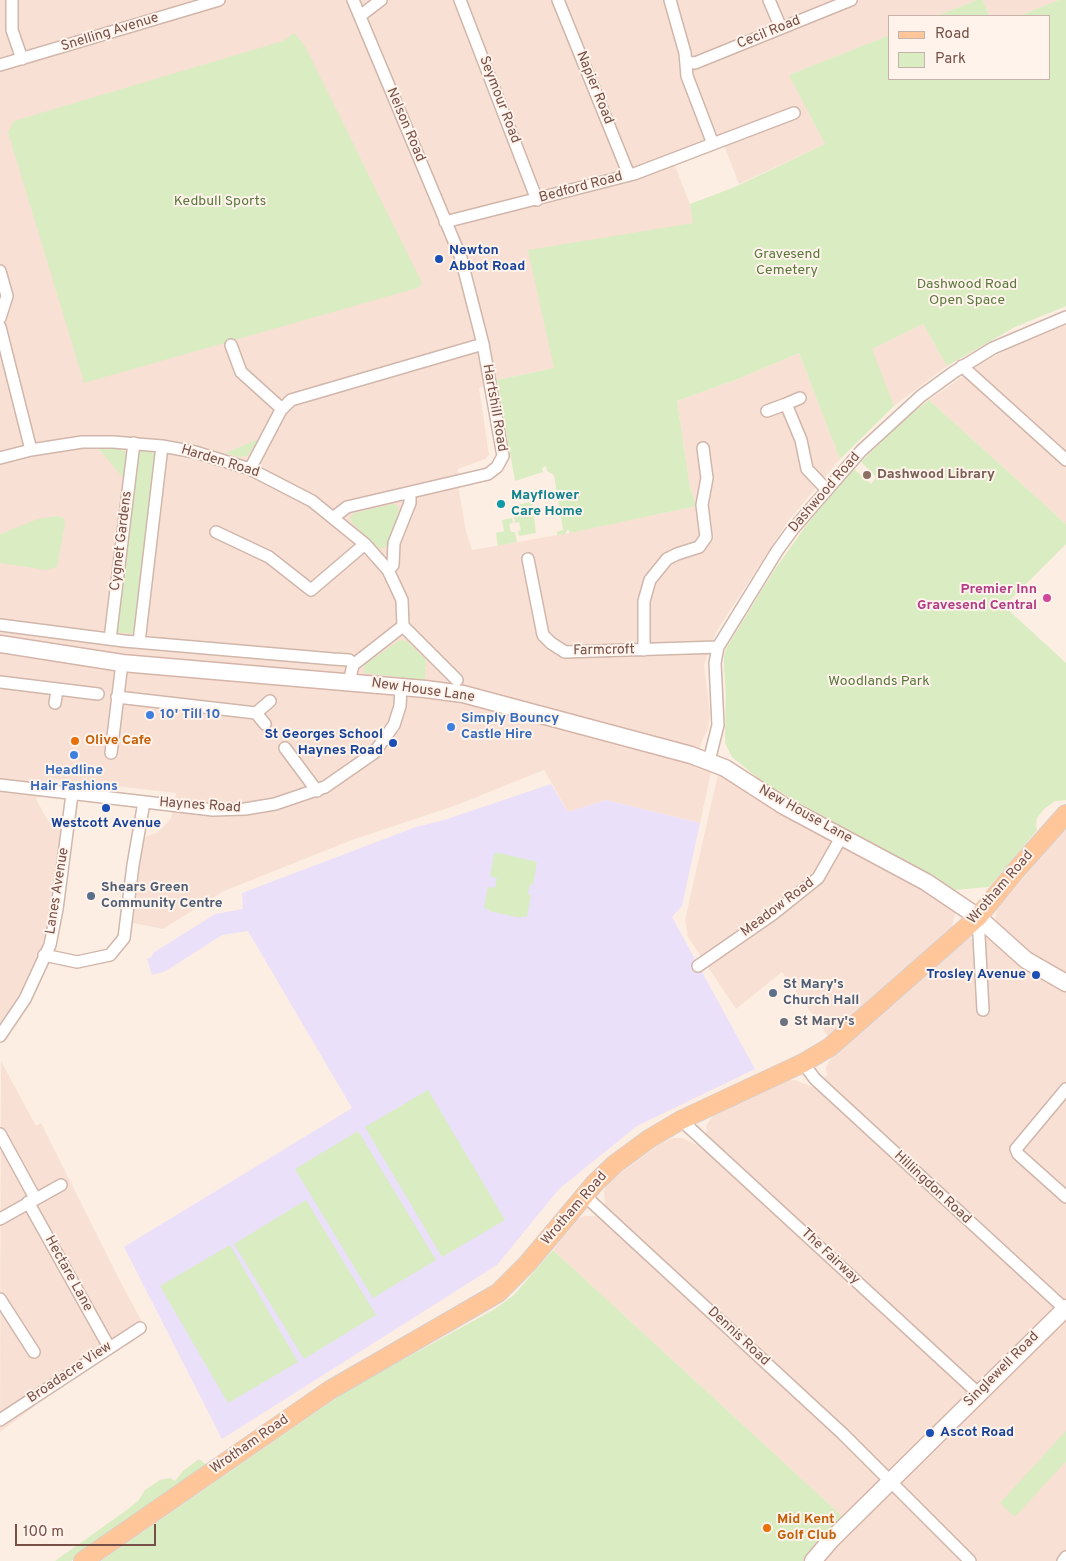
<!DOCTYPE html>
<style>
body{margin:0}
#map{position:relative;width:1066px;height:1561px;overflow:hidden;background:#fdeee3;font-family:Overpass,sans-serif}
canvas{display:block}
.legend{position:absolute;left:888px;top:15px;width:162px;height:65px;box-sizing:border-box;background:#fff3eb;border:1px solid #c9b2a9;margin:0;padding:6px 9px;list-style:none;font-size:15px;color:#775047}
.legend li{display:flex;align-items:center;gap:10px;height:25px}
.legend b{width:25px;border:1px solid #c9b2a9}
.scale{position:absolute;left:15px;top:1524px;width:141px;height:22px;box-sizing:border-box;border:2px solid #775047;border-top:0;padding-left:6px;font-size:15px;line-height:18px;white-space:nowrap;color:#775047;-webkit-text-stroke:4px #fff3eb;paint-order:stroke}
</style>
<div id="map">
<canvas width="1066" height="1561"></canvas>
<ul class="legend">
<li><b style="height:6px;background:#ffc699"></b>Road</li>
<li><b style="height:14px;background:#daecc1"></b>Park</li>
</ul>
<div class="scale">100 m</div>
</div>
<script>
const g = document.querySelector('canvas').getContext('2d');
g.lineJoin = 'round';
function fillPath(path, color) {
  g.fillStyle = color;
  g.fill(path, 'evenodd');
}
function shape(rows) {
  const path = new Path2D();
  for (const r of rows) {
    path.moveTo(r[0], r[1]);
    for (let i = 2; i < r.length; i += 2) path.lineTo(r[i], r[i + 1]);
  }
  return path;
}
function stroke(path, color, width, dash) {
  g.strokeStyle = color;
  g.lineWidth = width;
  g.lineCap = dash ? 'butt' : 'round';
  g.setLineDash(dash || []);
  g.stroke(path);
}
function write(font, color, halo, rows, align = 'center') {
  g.font = font + ' Overpass,sans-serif';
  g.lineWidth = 4;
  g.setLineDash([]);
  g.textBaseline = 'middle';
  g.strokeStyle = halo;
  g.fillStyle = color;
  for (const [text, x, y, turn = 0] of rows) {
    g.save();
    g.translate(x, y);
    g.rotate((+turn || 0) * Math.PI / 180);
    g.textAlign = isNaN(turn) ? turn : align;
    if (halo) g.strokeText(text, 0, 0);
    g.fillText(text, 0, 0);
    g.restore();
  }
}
fillPath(shape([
 [0,0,977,0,936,16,890,16,890,35,790,75,825,144,739,184,720,135,670,153,690,204,694,222,687,225,554,368,483,383,483,387,479,388,489,455,485,459,458,469,459,491,466,531,472,550,569,533,697,506,690,488,677,401,738,379,799,353,840,459,789,520,716,632,704,665,710,714,708,730,703,738,694,767,711,772,700,823,606,800,568,812,544,770,457,805,352,840,224,891,163,929,133,923,143,838,158,832,171,819,176,793,52,779,36,799,48,821,60,831,50,917,40,953,29,979,0,1025],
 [983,0,1059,0,1019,16,989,16],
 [923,324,947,366,894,406,871,349],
 [1066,324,1066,524,929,400,979,365,1015,345],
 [718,774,777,811,956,909,952,928,885,986,860,1011,828,1036,782,972,736,1009,688,937,685,920],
 [1066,828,1066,1561,825,1561,833,1549,855,1528,553,1250,577,1219,584,1216,595,1216,605,1204,604,1191,607,1183,660,1144,674,1138,682,1138,695,1144,707,1131,706,1126,714,1114,786,1080,795,1080,812,1087,827,1075,826,1067,834,1053,858,1035,969,938,985,940,997,926,995,921,997,909],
 [1,1061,36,1126,41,1123,120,1281,146,1329,135,1337,134,1341,126,1346,122,1345,91,1364,90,1369,76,1379,71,1378,35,1401,34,1407,0,1432]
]), '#f8e1d4');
fillPath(shape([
 [551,784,568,812,606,800,700,823,682,906,672,917,755,1069,637,1126,559,1189,497,1265,222,1439,124,1247,352,1108,248,931,222,935,166,971,152,975,147,959,152,957,153,953,215,914,243,909,242,893,416,827,444,820]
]), '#ebe0fa');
fillPath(shape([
 [977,0,983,0,989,16,936,16],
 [1059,0,1066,0,1066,306,1015,327,947,366,923,324,872,349,894,406,840,459,799,353,738,379,677,401,690,488,697,506,570,533,568,529,565,534,557,535,557,532,563,530,554,475,547,471,546,466,542,468,543,472,515,481,497,380,554,368,528,250,693,223,690,204,735,187,825,144,789,75,890,35,890,79,1050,79,1050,16,1019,16],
 [294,33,305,46,422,283,417,288,84,383,8,132,14,121,283,41],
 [929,400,1066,524,1066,544,1004,606,1066,663,1066,800,1055,801,1044,809,1037,818,1036,824,1037,830,989,887,954,890,764,783,732,757,725,743,726,694,724,667,724,655,727,647,773,572,807,524,854,469,871,484,876,477,861,462,904,420],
 [259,439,247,456,239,457,225,453],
 [99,449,119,449,126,452,128,455,124,479],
 [139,451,157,453,137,634,113,632,137,453],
 [532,502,536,533,519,536,518,531,521,530,519,522,515,523,514,518,518,513,516,505],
 [393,504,397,505,399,511,387,546,380,549,353,524,350,517,355,513],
 [57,516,64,518,65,523,57,567,46,570,0,563,0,534,38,519],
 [512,518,513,523,509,524,511,532,515,532,517,542,498,546,496,533,504,531,502,520],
 [400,640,407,641,426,660,425,680,364,673,364,665],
 [499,853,537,862,533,885,530,884,528,894,531,895,527,917,522,916,521,918,489,911,489,909,484,908,488,887,495,888,497,878,490,876,494,854],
 [428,1090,505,1220,442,1257,365,1127],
 [358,1131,436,1260,373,1298,295,1169],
 [306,1200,376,1315,304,1359,234,1244],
 [230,1245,298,1362,228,1403,160,1286],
 [553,1250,842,1516,810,1550,803,1561,101,1561,348,1390,495,1309,514,1295],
 [1066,1431,1066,1461,1015,1517,1000,1503],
 [199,1459,208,1466,71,1561,55,1561,124,1512,138,1501,145,1490,160,1480,170,1478,175,1481,183,1471]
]), '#daecc1');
const street = shape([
 [12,0,12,30,22,59],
 [460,0,537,200],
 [558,0,629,175],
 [670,0,685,53,687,76,713,144],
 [769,0,781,28],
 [360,16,381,0],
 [686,62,695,63,851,0],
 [0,65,219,0],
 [445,222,634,174,794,113],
 [0,271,7,296,0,318],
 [0,327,31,450],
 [231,345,241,372,282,409],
 [962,366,1066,460],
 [800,398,786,404,801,440,807,469,826,489],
 [767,411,786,404],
 [0,458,31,450,82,442,113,442,162,446,195,452,250,469,312,501,365,544,388,570,402,600,403,626,353,665,349,682],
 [250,469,281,410,291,400,483,344],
 [334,517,347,507,488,474,497,467,503,456,483,344,461,258,353,0],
 [216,532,269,557,311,590,365,544],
 [528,559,543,635,551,643,565,652,718,647],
 [388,570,393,565,394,543,410,503,410,493],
 [0,625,124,641,333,659,349,660,354,664],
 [403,626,457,680],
 [110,639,134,443],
 [139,642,162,446],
 [644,650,644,601,650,580,667,559,677,554,699,547,706,537,702,505,707,478,703,448],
 [0,682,98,694],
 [117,697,256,713,270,701],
 [55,703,57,690],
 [256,713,265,724],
 [285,748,317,791],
 [111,753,122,663],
 [709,761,718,725,715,663,718,647,777,551,793,529,861,451,921,396,954,372,993,348,1066,317],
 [0,785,213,810,245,809,275,804,325,787,374,753,394,725,400,706,401,687],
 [978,917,983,1010],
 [44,955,77,962,110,955,124,938,133,865,144,802],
 [698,966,773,914,818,878,842,836],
 [0,1036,25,999,50,945,57,909,72,794],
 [803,1063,815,1079,1065,1309],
 [1066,1089,1016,1149,1018,1154,1066,1197],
 [681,1120,979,1394],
 [0,1134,35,1198],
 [584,1195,843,1434,970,1561],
 [28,1202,109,1347],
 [0,1219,61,1185],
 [0,1299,34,1352],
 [0,1420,140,1328],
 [1063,1561,1066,1557]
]);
const secondary = shape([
 [0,644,122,663,425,689,463,694,691,755,725,768,784,806,926,882,978,917,1026,960,1066,983],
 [813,1561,831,1540,1066,1308]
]);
const primary = shape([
 [83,1561,330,1390,498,1293,528,1263,595,1183,615,1164,649,1139,681,1120,803,1063,830,1047,978,917,1018,868,1066,814]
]);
stroke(street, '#d1b6ab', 14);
stroke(secondary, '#d5b4a9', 19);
stroke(primary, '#d9cecb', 20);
stroke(street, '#fff', 11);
stroke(secondary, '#fff', 16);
stroke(primary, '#ffc699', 18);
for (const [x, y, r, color] of [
 [439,259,5,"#1a4fb4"],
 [867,475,5,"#8d6e63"],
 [501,504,5,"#0f9aa8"],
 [1047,598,5,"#d1479c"],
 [150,715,5,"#3f7fe0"],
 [451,727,5,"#3f7fe0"],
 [75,741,5,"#e8710a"],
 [393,743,5,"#1a4fb4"],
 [74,755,5,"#3f7fe0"],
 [106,808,5,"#1a4fb4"],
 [91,896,5,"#5c6f8a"],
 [1036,975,5,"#1a4fb4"],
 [773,993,5,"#5c6f8a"],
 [784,1022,5,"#6b7280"],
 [930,1433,5,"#1a4fb4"],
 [767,1528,5,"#e8710a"]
]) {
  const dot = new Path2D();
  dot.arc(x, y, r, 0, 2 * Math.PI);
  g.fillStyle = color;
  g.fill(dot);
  stroke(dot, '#fff3eb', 2);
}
write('14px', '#775047', '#fff3eb', [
 ["Snelling Avenue",110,33,-17],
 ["Cecil Road",769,33,-22],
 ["Napier Road",594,88,68],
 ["Seymour Road",499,100,69],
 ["Nelson Road",405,125,67],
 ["Bedford Road",581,188,-15],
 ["Hartshill Road",494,408,80],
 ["Harden Road",220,462,17],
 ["Dashwood Road",825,493,-49],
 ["Cygnet Gardens",122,541,-83],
 ["Farmcroft",604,651,-1],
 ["New House Lane",423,691,8],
 ["Haynes Road",200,806,4],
 ["New House Lane",805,815,29],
 ["Wrotham Road",1001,888,-49],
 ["Lanes Avenue",58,891,-81],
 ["Meadow Road",778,908,-37],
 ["Hillingdon Road",932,1188,43],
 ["Wrotham Road",575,1209,-49],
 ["The Fairway",830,1257,43],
 ["Hectare Lane",68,1274,61],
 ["Dennis Road",738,1337,43],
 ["Singlewell Road",1002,1370,-45],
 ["Broadacre View",70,1373,-34],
 ["Wrotham Road",250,1445,-35]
]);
write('14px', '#58783c', '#fff3eb', [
 ["Kedbull Sports",220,202],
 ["Gravesend",787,255],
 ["Cemetery",787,271],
 ["Dashwood Road",967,285],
 ["Open Space",967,301],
 ["Woodlands Park",879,682]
]);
write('bold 14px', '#164399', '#fff3eb', [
 ["Newton",449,251],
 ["Abbot Road",449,267],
 ["St Georges School",383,735,"right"],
 ["Haynes Road",383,751,"right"],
 ["Westcott Avenue",106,824,"center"],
 ["Trosley Avenue",1026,975,"right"],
 ["Ascot Road",940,1433]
], 'left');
write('bold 14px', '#785e54', '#fff3eb', [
 ["Dashwood Library",877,475]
], 'left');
write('bold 14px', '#0d838f', '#fff3eb', [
 ["Mayflower",511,496],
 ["Care Home",511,512]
], 'left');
write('bold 14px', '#b23c85', '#fff3eb', [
 ["Premier Inn",1037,590],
 ["Gravesend Central",1037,606]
], 'right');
write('bold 14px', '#366cbe', '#fff3eb', [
 ["10' Till 10",160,715],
 ["Simply Bouncy",461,719],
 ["Castle Hire",461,735],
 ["Headline",74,771,"center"],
 ["Hair Fashions",74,787,"center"]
], 'left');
write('bold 14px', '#c56008', '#fff3eb', [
 ["Olive Cafe",85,741],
 ["Mid Kent",777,1520],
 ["Golf Club",777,1536]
], 'left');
write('bold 14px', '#4e5e75', '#fff3eb', [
 ["Shears Green",101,888],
 ["Community Centre",101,904],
 ["St Mary's",783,985],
 ["Church Hall",783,1001]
], 'left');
write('bold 14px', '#5b616d', '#fff3eb', [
 ["St Mary's",794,1022]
], 'left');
</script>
